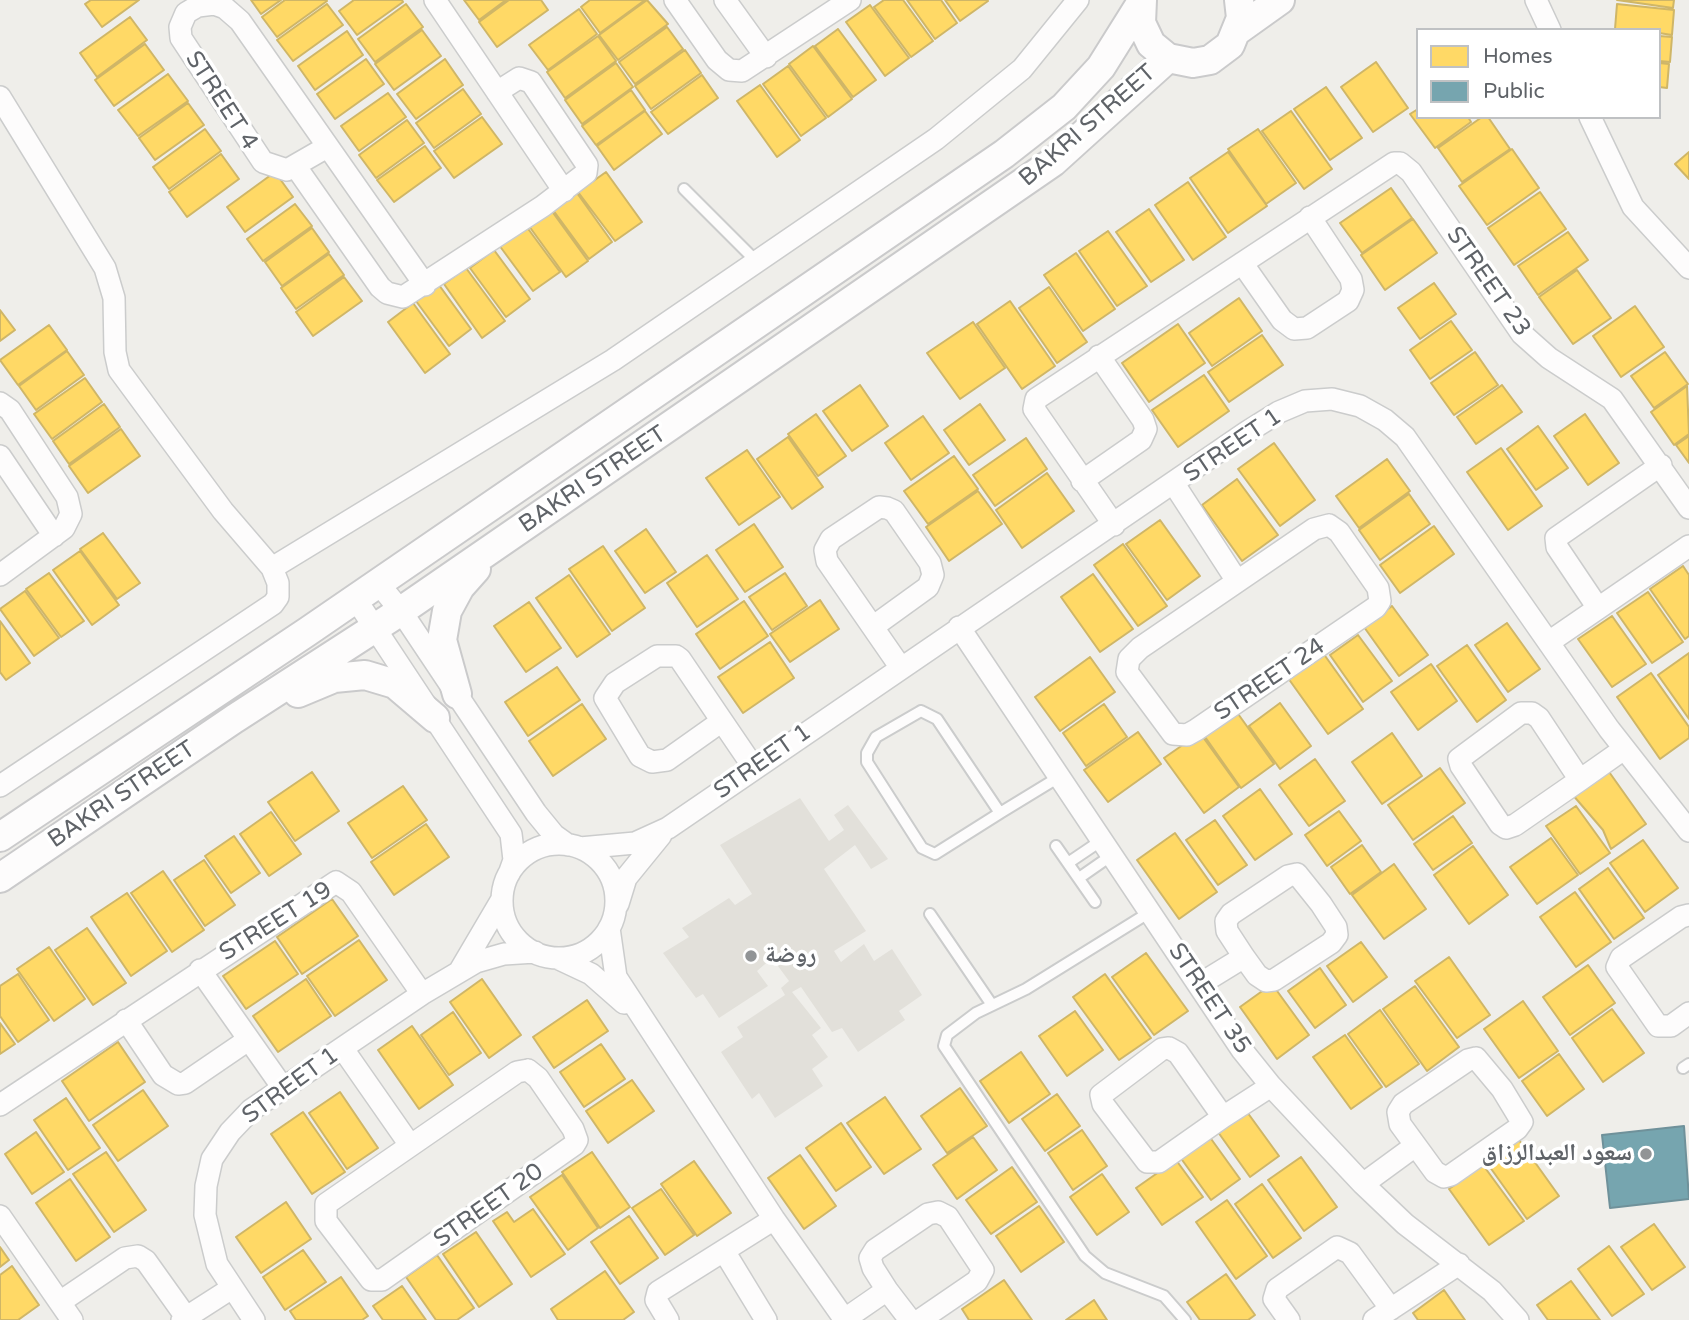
<!DOCTYPE html>
<meta charset="utf-8">
<style>
body{margin:0}
#map{position:relative;width:1689px;height:1320px;overflow:hidden;background:#efeeea;font-family:"Varela Round",sans-serif}
canvas{display:block}
.legend{position:absolute;left:1416px;top:28px;width:245px;height:91px;box-sizing:border-box;background:#fff;border:2px solid #bfc1c3;margin:0;padding:9px 12px;list-style:none;font-size:21px;color:#5f6368}
.legend li{display:flex;align-items:center;gap:14px;height:35px}
.legend b{width:35px;border:2px solid #bfc1c3}
</style>
<div id="map">
<canvas width="1689" height="1320"></canvas>
<ul class="legend">
<li><b style="height:19px;background:#ffd966"></b>Homes</li>
<li><b style="height:19px;background:#76a5af"></b>Public</li>
</ul>
</div>
<script>
const g = document.querySelector('canvas').getContext('2d');
g.lineJoin = 'round';
function fillPath(path, color) {
  g.fillStyle = color;
  g.fill(path, 'evenodd');
}
function shape(rows) {
  const path = new Path2D();
  for (const r of rows) {
    if (r.length === 3) {
      path.moveTo(r[0] + r[2], r[1]);
      path.arc(r[0], r[1], r[2], 0, 2 * Math.PI);
      continue;
    }
    path.moveTo(r[0], r[1]);
    for (let i = 2; i < r.length; i += 2) path.lineTo(r[i], r[i + 1]);
  }
  return path;
}
function stroke(path, color, width, dash) {
  g.strokeStyle = color;
  g.lineWidth = width;
  g.lineCap = dash ? 'butt' : 'round';
  g.setLineDash(dash || []);
  g.stroke(path);
}
function write(font, color, halo, rows, align = 'center') {
  g.font = font + ' "Varela Round","Noto Naskh Arabic",sans-serif';
  g.lineWidth = 7;
  g.setLineDash([]);
  g.textBaseline = 'middle';
  g.strokeStyle = halo;
  g.fillStyle = color;
  for (const [text, x, y, turn = 0] of rows) {
    g.save();
    g.translate(x, y);
    g.rotate((+turn || 0) * Math.PI / 180);
    g.textAlign = isNaN(turn) ? turn : align;
    if (halo) g.strokeText(text, 0, 0);
    g.fillText(text, 0, 0);
    g.restore();
  }
}
fillPath(shape([
 [800,798,829,841,844,830,834,815,848,805,888,859,871,869,855,845,824,869,866,931,834,951,841,962,864,944,874,961,892,949,922,995,899,1011,905,1020,858,1052,842,1028,832,1032,801,987,792,992,821,1028,812,1035,828,1057,812,1069,823,1086,775,1118,759,1093,752,1099,721,1052,743,1037,737,1027,785,995,781,988,789,981,772,958,757,971,768,986,719,1018,703,994,696,998,663,953,689,937,682,928,729,898,735,905,752,894,720,845]
]), '#e2e0da');
const homes = shape([
 [91,0,139,0,102,27,85,4,91,0],
 [251,0,281,0,261,14,251,0],
 [285,0,326,0,327,1,277,37,262,17,285,0],
 [354,0,402,0,403,2,357,35,339,11,354,0],
 [464,0,506,0,479,20,464,0],
 [509,0,541,0,548,10,497,47,479,22,509,0],
 [590,0,645,0,600,33,581,7,590,0],
 [647,0,668,24,618,60,599,35,647,0],
 [884,0,903,0,933,41,911,57,874,7,884,0],
 [907,0,941,0,957,23,935,39,907,0],
 [945,0,987,0,988,1,960,21,945,0],
 [1617,0,1674,0,1673,8,1617,0],
 [327,4,343,25,293,61,277,40,327,4],
 [406,4,423,27,375,62,358,39,406,4],
 [1617,4,1674,10,1672,35,1659,33,1659,30,1615,29,1617,4],
 [870,5,909,58,885,76,846,22,870,5],
 [579,9,597,34,548,70,529,45,579,9],
 [130,17,147,40,97,77,80,53,130,17],
 [667,27,683,49,635,84,619,62,667,27],
 [838,29,876,80,853,97,815,46,838,29],
 [422,30,441,56,394,90,375,64,422,30],
 [347,31,363,55,315,90,298,66,347,31],
 [598,36,616,61,565,98,547,72,598,36],
 [1659,36,1672,37,1670,62,1659,61,1659,36],
 [145,44,164,70,114,106,95,80,145,44],
 [813,46,852,99,828,117,789,64,813,46],
 [685,50,701,73,651,109,635,86,685,50],
 [366,59,384,84,335,119,317,94,366,59],
 [445,59,463,85,416,119,397,94,445,59],
 [1376,62,1408,108,1373,132,1341,87,1376,62],
 [616,63,633,87,582,124,565,100,616,63],
 [1659,63,1669,64,1667,88,1659,87,1659,63],
 [788,66,826,118,801,136,763,84,788,66],
 [168,74,188,101,138,136,118,110,168,74],
 [702,75,718,98,668,134,651,112,702,75],
 [760,85,800,140,777,157,737,101,760,85],
 [1326,87,1362,138,1330,160,1294,109,1326,87],
 [463,89,481,114,434,148,416,123,463,89],
 [631,90,645,110,596,145,582,126,631,90],
 [388,93,406,117,359,151,341,126,388,93],
 [188,103,204,125,155,160,139,138,188,103],
 [1418,109,1418,117,1468,117,1471,122,1435,148,1410,114,1418,109],
 [645,111,662,134,614,170,597,146,645,111],
 [1291,111,1332,169,1304,189,1262,131,1291,111],
 [482,117,502,144,454,178,434,151,482,117],
 [1482,117,1488,117,1510,149,1462,182,1438,148,1482,117],
 [407,120,424,143,376,178,359,155,407,120],
 [205,129,221,151,169,189,153,167,205,129],
 [1258,129,1296,183,1266,204,1228,149,1258,129],
 [425,146,441,168,394,202,377,180,425,146],
 [1512,149,1539,188,1487,225,1459,186,1512,149],
 [1228,152,1267,206,1228,233,1190,178,1228,152],
 [1689,152,1689,179,1675,164,1689,152],
 [221,154,239,179,187,217,169,192,221,154],
 [275,172,293,197,245,232,227,207,275,172],
 [606,172,642,222,615,241,578,192,606,172],
 [1188,182,1226,237,1193,260,1155,205,1188,182],
 [1391,188,1412,218,1362,253,1340,223,1391,188],
 [1540,192,1566,229,1514,265,1488,228,1540,192],
 [577,193,612,242,589,259,553,210,577,193],
 [295,204,312,226,263,261,247,239,295,204],
 [1149,209,1184,260,1151,282,1116,232,1149,209],
 [551,210,588,261,566,277,529,226,551,210],
 [1413,219,1437,253,1385,290,1361,255,1413,219],
 [526,226,560,272,533,291,499,245,526,226],
 [312,228,329,252,282,286,265,262,312,228],
 [1108,231,1147,286,1117,306,1079,251,1108,231],
 [1568,232,1588,260,1538,295,1518,266,1568,232],
 [494,250,530,299,506,317,470,268,494,250],
 [1076,253,1115,309,1083,331,1044,275,1076,253],
 [329,254,344,275,296,309,281,288,329,254],
 [466,268,505,321,482,338,444,284,466,268],
 [1577,270,1611,318,1573,344,1539,297,1577,270],
 [344,277,362,301,313,336,296,312,344,277],
 [1434,283,1456,314,1420,339,1398,308,1434,283],
 [439,285,471,329,449,346,416,301,439,285],
 [1049,287,1087,342,1057,363,1019,308,1049,287],
 [1239,298,1262,331,1212,366,1189,333,1239,298],
 [1010,301,1055,366,1022,389,977,324,1010,301],
 [413,303,450,354,425,373,388,322,413,303],
 [1635,306,1664,347,1621,377,1593,336,1635,306],
 [0,310,15,330,0,341,0,310],
 [1451,321,1472,350,1430,379,1410,350,1451,321],
 [973,322,1005,368,960,399,927,353,973,322],
 [1178,324,1205,363,1149,402,1122,363,1178,324],
 [49,325,67,350,18,385,0,360,49,325],
 [1262,335,1283,365,1229,402,1208,372,1262,335],
 [67,351,84,375,36,410,19,386,67,351],
 [1475,352,1498,385,1454,415,1431,383,1475,352],
 [1665,352,1688,384,1654,408,1631,376,1665,352],
 [1204,375,1229,411,1178,447,1152,410,1204,375],
 [85,378,102,402,52,439,34,414,85,378],
 [860,385,888,426,852,451,823,411,860,385],
 [1502,385,1522,412,1476,444,1457,417,1502,385],
 [1687,386,1689,434,1674,445,1651,412,1687,386],
 [104,404,120,427,69,464,53,441,104,404],
 [980,404,1005,440,969,465,944,430,980,404],
 [816,414,846,456,818,476,788,434,816,414],
 [1585,414,1619,463,1588,485,1554,436,1585,414],
 [923,416,949,453,911,480,885,443,923,416],
 [1538,426,1568,468,1536,490,1507,449,1538,426],
 [121,429,140,456,88,493,69,466,121,429],
 [1689,436,1689,463,1676,445,1689,436],
 [788,437,823,487,792,509,757,459,788,437],
 [1026,438,1047,469,995,506,973,475,1026,438],
 [1274,443,1315,500,1280,526,1238,469,1274,443],
 [1501,448,1542,506,1508,530,1467,472,1501,448],
 [747,450,780,497,739,525,706,478,747,450],
 [954,456,978,489,928,524,904,491,954,456],
 [1387,459,1410,491,1359,528,1336,496,1387,459],
 [1047,473,1074,511,1022,548,996,510,1047,473],
 [1237,479,1278,535,1242,561,1202,505,1237,479],
 [978,491,1002,524,949,561,926,527,978,491],
 [1409,494,1430,524,1380,560,1359,530,1409,494],
 [1160,520,1200,576,1167,600,1126,544,1160,520],
 [754,524,783,567,745,592,716,550,754,524],
 [1434,526,1454,554,1400,593,1380,565,1434,526],
 [646,529,676,572,645,593,615,551,646,529],
 [103,533,140,583,117,599,80,549,103,533],
 [1123,544,1167,606,1138,626,1094,565,1123,544],
 [603,546,645,608,612,631,569,569,603,546],
 [80,551,119,605,92,625,53,570,80,551],
 [707,555,738,599,697,627,667,583,707,555],
 [1683,566,1689,575,1689,636,1685,639,1650,589,1683,566],
 [49,573,84,621,61,637,26,589,49,573],
 [785,573,807,606,772,630,749,597,785,573],
 [1093,574,1133,629,1100,652,1061,597,1093,574],
 [569,575,610,634,577,657,536,598,569,575],
 [25,591,59,638,34,656,0,609,25,591],
 [1648,592,1683,642,1652,663,1617,613,1648,592],
 [820,600,839,629,790,662,770,634,820,600],
 [744,601,768,636,720,669,696,634,744,601],
 [529,602,561,648,526,672,494,626,529,602],
 [1392,606,1428,655,1399,676,1364,627,1392,606],
 [1612,616,1646,664,1612,687,1578,639,1612,616],
 [0,621,30,663,6,680,0,672,0,621],
 [1507,623,1540,669,1508,692,1475,645,1507,623],
 [1358,635,1392,681,1363,702,1330,655,1358,635],
 [770,642,794,678,743,713,718,677,770,642],
 [1467,645,1506,700,1477,722,1437,666,1467,645],
 [1323,653,1363,709,1328,734,1288,678,1323,653],
 [1689,653,1689,719,1658,675,1689,653],
 [1090,657,1115,692,1060,731,1035,697,1090,657],
 [1431,664,1457,701,1418,730,1391,692,1431,664],
 [557,667,580,700,528,736,505,702,557,667],
 [1651,673,1689,727,1689,738,1660,759,1617,697,1651,673],
 [1280,703,1311,746,1280,769,1249,726,1280,703],
 [582,704,606,739,553,776,529,741,582,704],
 [1104,704,1127,737,1086,766,1063,733,1104,704],
 [1236,711,1274,764,1241,788,1203,734,1236,711],
 [1138,732,1161,764,1108,802,1084,770,1138,732],
 [1200,733,1239,787,1204,813,1164,758,1200,733],
 [1392,733,1422,776,1382,804,1352,762,1392,733],
 [1315,759,1345,801,1309,826,1279,785,1315,759],
 [1440,768,1465,803,1413,840,1388,805,1440,768],
 [1607,769,1646,824,1611,849,1603,830,1572,794,1607,769],
 [312,772,339,811,295,841,268,802,312,772],
 [403,786,427,820,372,858,348,823,403,786],
 [1260,789,1292,834,1255,860,1223,816,1260,789],
 [1576,806,1610,853,1580,874,1546,826,1576,806],
 [1339,811,1361,841,1327,866,1305,835,1339,811],
 [271,812,301,854,269,876,240,834,271,812],
 [1453,816,1472,843,1433,870,1414,844,1453,816],
 [1215,820,1247,865,1218,885,1186,840,1215,820],
 [426,824,449,857,394,895,371,862,426,824],
 [1175,833,1217,892,1179,919,1137,860,1175,833],
 [234,836,260,873,231,893,205,856,234,836],
 [1551,838,1578,875,1537,904,1510,867,1551,838],
 [1643,840,1678,888,1645,912,1610,863,1643,840],
 [1362,845,1381,872,1350,894,1331,867,1362,845],
 [1473,846,1508,895,1469,924,1434,875,1473,846],
 [204,860,235,905,205,926,174,880,204,860],
 [1394,864,1426,909,1384,939,1352,895,1394,864],
 [1608,868,1644,918,1614,939,1579,889,1608,868],
 [163,871,204,930,172,952,131,893,163,871],
 [1575,892,1611,942,1576,967,1540,917,1575,892],
 [127,893,167,951,131,976,91,917,127,893],
 [332,899,358,936,302,974,277,937,332,899],
 [87,928,126,983,93,1005,55,950,87,928],
 [359,940,387,980,335,1016,307,976,359,940],
 [275,941,298,974,246,1009,223,976,275,941],
 [1361,942,1387,977,1353,1002,1327,966,1361,942],
 [49,947,85,999,54,1021,17,969,49,947],
 [1146,953,1188,1011,1154,1035,1112,977,1146,953],
 [1449,957,1490,1015,1457,1038,1415,981,1449,957],
 [1588,965,1615,1003,1570,1035,1543,997,1588,965],
 [1320,968,1346,1005,1315,1028,1288,991,1320,968],
 [18,974,49,1020,18,1042,0,1016,0,986,18,974],
 [1105,974,1151,1038,1119,1060,1073,997,1105,974],
 [306,979,331,1016,278,1052,253,1016,306,979],
 [482,979,521,1035,489,1058,450,1002,482,979],
 [1272,984,1309,1035,1277,1059,1240,1007,1272,984],
 [1415,986,1459,1047,1427,1071,1383,1009,1415,986],
 [587,1000,608,1031,554,1068,533,1037,587,1000],
 [1523,1001,1558,1051,1519,1078,1484,1029,1523,1001],
 [1612,1009,1644,1053,1603,1082,1572,1038,1612,1009],
 [1380,1010,1419,1064,1386,1087,1348,1034,1380,1010],
 [1075,1011,1103,1050,1067,1076,1039,1036,1075,1011],
 [453,1012,481,1053,449,1075,421,1035,453,1012],
 [0,1023,15,1044,0,1054,0,1023],
 [412,1026,453,1085,419,1109,378,1050,412,1026],
 [1345,1035,1382,1087,1351,1109,1313,1057,1345,1035],
 [118,1042,145,1082,89,1121,62,1081,118,1042],
 [601,1044,625,1079,584,1107,560,1072,601,1044],
 [1021,1052,1050,1094,1009,1123,980,1081,1021,1052],
 [1559,1054,1584,1089,1547,1116,1522,1081,1559,1054],
 [632,1080,654,1111,608,1143,586,1111,632,1080],
 [960,1088,987,1126,947,1153,921,1116,960,1088],
 [143,1090,168,1126,118,1161,93,1125,143,1090],
 [340,1092,378,1148,347,1169,309,1113,340,1092],
 [1057,1094,1080,1126,1045,1151,1022,1119,1057,1094],
 [885,1097,921,1149,884,1174,847,1123,885,1097],
 [66,1098,100,1148,68,1170,34,1120,66,1098],
 [1242,1105,1279,1156,1250,1177,1213,1125,1242,1105],
 [303,1112,345,1172,312,1194,271,1134,303,1112],
 [841,1123,871,1167,836,1191,806,1148,841,1123],
 [1082,1130,1107,1166,1073,1190,1048,1153,1082,1130],
 [36,1132,64,1172,32,1194,5,1154,36,1132],
 [1209,1136,1240,1179,1211,1200,1180,1157,1209,1136],
 [973,1137,997,1170,957,1199,933,1165,973,1137],
 [1519,1140,1559,1196,1527,1219,1487,1163,1519,1140],
 [106,1152,146,1210,114,1232,73,1174,106,1152],
 [592,1152,630,1207,600,1228,562,1172,592,1152],
 [800,1155,836,1206,804,1229,768,1178,800,1155],
 [1301,1157,1337,1207,1304,1231,1268,1180,1301,1157],
 [1176,1160,1203,1197,1162,1225,1136,1188,1176,1160],
 [694,1161,731,1213,697,1236,661,1184,694,1161],
 [1483,1165,1524,1221,1489,1245,1449,1189,1483,1165],
 [1012,1167,1037,1202,991,1234,966,1200,1012,1167],
 [1102,1174,1129,1212,1097,1235,1070,1197,1102,1174],
 [562,1175,598,1228,568,1250,530,1197,562,1175],
 [70,1179,110,1237,76,1261,36,1203,70,1179],
 [1262,1184,1301,1238,1273,1258,1235,1204,1262,1184],
 [661,1189,694,1235,665,1255,632,1208,661,1189],
 [1227,1200,1267,1256,1236,1279,1196,1222,1227,1200],
 [286,1202,311,1239,261,1273,236,1237,286,1202],
 [1039,1206,1064,1242,1021,1272,996,1236,1039,1206],
 [533,1209,565,1254,531,1277,493,1221,507,1212,514,1222,533,1209],
 [629,1216,658,1258,620,1284,591,1242,629,1216],
 [1654,1224,1685,1267,1652,1290,1621,1247,1654,1224],
 [476,1232,512,1284,479,1307,443,1254,476,1232],
 [1609,1246,1644,1294,1612,1316,1578,1269,1609,1246],
 [0,1247,9,1260,0,1267,0,1247],
 [303,1250,326,1282,285,1310,263,1277,303,1250],
 [437,1255,474,1308,457,1320,436,1320,406,1277,437,1255],
 [12,1266,39,1305,18,1320,0,1320,0,1275,12,1266],
 [605,1271,634,1312,623,1320,558,1320,551,1309,605,1271],
 [1226,1274,1255,1315,1248,1320,1200,1320,1187,1302,1226,1274],
 [341,1277,368,1316,362,1320,296,1320,290,1311,341,1277],
 [1004,1280,1032,1320,969,1320,962,1309,1004,1280],
 [1571,1281,1600,1320,1548,1320,1537,1305,1571,1281],
 [402,1286,426,1320,383,1320,373,1306,402,1286],
 [1444,1290,1465,1320,1418,1320,1413,1313,1444,1290],
 [1094,1300,1107,1320,1066,1320,1094,1300]
]);
fillPath(homes, '#ffd966');
stroke(homes, '#cfb667', 2);
const public = shape([
 [1684,1126,1689,1199,1610,1208,1602,1135,1684,1126]
]);
fillPath(public, '#76a5af');
stroke(public, '#6f919a', 2);
const service = shape([
 [684,189,757,262],
 [921,711,937,719,1000,813,935,854,922,848,867,762,867,753,876,737,921,711],
 [1000,813,1059,777],
 [1056,846,1095,902],
 [1068,863,1102,840],
 [1079,878,1112,855],
 [1150,912,1026,989,976,1013,947,1035,944,1046,1085,1256,1105,1273,1164,1296,1185,1320],
 [930,914,992,1005],
 [1683,1068,1689,1064]
]);
const minor = shape([
 [435,0,564,191],
 [675,0,717,60,729,70,742,71,850,0],
 [725,0,766,57],
 [1536,0,1550,30],
 [0,97,105,268,114,298,115,352,119,370,223,511,272,568],
 [1590,117,1633,207,1689,268],
 [327,147,287,170,263,162,181,38,180,27,186,13,198,6,214,4,225,8,240,21,425,285],
 [296,167,380,287,387,293,403,297,543,206,586,173,587,165,531,82,519,78,497,92],
 [1242,263,1282,320,1294,329,1307,328,1348,301,1353,290,1351,279,1310,217],
 [0,403,10,410,67,497,71,514,64,528,0,575],
 [0,456,54,536],
 [1082,481,1141,440,1146,429,1143,420,1099,356],
 [1174,484,1237,581],
 [1114,525,1034,409,1036,399,1394,163,1400,163,1411,172,1522,334,1549,358,1612,399,1689,508],
 [1329,525,1339,532,1378,588,1380,601,1376,607,1196,730,1187,735,1173,734,1127,672,1129,659,1140,648,1314,529,1329,525],
 [378,583,401,611,536,813,554,835,568,845],
 [355,598,511,834,514,860,509,874],
 [1598,608,1557,547,1556,538,1661,465],
 [874,626,928,587,933,575,930,563,894,511,887,508,879,507,831,539,825,550,827,561,901,668],
 [959,627,1242,1050,1271,1086,1363,1184,1405,1224,1492,1291,1518,1320],
 [1549,642,1689,546],
 [722,721,667,760,652,762,640,756,605,698,615,683,657,656,676,656,680,659,722,721,754,768],
 [1580,780,1539,718,1532,713,1521,713,1459,759,1461,766,1500,824,1506,828,1515,825,1580,780,1624,749],
 [0,786,273,604,278,597,278,583,272,568,613,360,936,139,1022,69,1078,0],
 [559,901,57],
 [580,848,635,843,668,828,1247,432,1279,412,1305,401,1332,399,1360,406,1385,420,1405,437,1609,729,1689,831],
 [1297,874,1321,904,1336,927,1337,935,1331,943,1274,980,1266,981,1257,975,1244,957,1227,931,1226,921,1231,914,1288,876,1297,874],
 [618,904,626,878,661,835],
 [1689,915,1681,917,1621,958,1617,967,1658,1026,1671,1026,1689,1013],
 [609,928,616,977,774,1219,845,1320],
 [557,958,591,974,624,1003],
 [200,970,283,1088],
 [459,972,502,899],
 [1200,984,1244,957],
 [126,1020,163,1075,178,1084,185,1083,248,1040],
 [1169,1048,1178,1053,1223,1117,1159,1162,1147,1162,1103,1104,1101,1095,1162,1049,1169,1048],
 [343,1049,410,1145],
 [1476,1058,1502,1089,1522,1122,1517,1129,1451,1175,1444,1177,1435,1172,1400,1124,1398,1112,1403,1104,1468,1060,1476,1058],
 [528,1070,538,1078,573,1129,577,1140,574,1145,382,1280,371,1280,326,1221,326,1204,517,1072,528,1070],
 [0,1105,336,882,351,892,422,994],
 [1223,1117,1271,1086],
 [1363,1184,1415,1146],
 [0,1216,72,1320],
 [724,1251,766,1320],
 [60,1302,125,1258,138,1256,146,1261,186,1317],
 [845,1319,887,1290],
 [182,1320,232,1288],
 [254,1320,217,1264,205,1215,206,1186,212,1159,230,1132,251,1110,422,994,476,962,504,954,535,952],
 [668,1320,656,1300,658,1292,774,1219],
 [910,1320,887,1290,873,1268,870,1258,875,1250,928,1214,938,1212,948,1217,983,1270,977,1281,920,1320],
 [1289,1320,1274,1299,1277,1289,1337,1247,1350,1253,1391,1309],
 [1374,1320,1459,1264]
]);
const secondary = shape([
 [1142,0,1141,23,1151,44,1168,58,1193,63,1210,60,1230,45,1241,18,1239,0],
 [1238,30,1280,0],
 [298,693,334,678,365,675,395,684,435,718],
 [457,694,442,640,447,611,460,587,476,569],
 [0,837,307,632,1004,154,1064,107,1101,67,1141,3],
 [0,878,234,719,401,611,1053,162,1168,58]
]);
stroke(service, '#cbcccc', 14);
stroke(minor, '#cbcccc', 24);
stroke(secondary, '#cacacb', 32);
stroke(service, '#fdfcfc', 10);
stroke(minor, '#fdfcfc', 21);
stroke(secondary, '#fdfcfc', 28);
for (const [x, y, r, color] of [
 [751,956,7,"#919496"],
 [1646,1154,7,"#919496"]
]) {
  const dot = new Path2D();
  dot.arc(x, y, r, 0, 2 * Math.PI);
  g.fillStyle = color;
  g.fill(dot);
  stroke(dot, '#fff', 2.5);
}
write('24px', '#5f6368', '#fff', [
 ["STREET 4",221,101,57],
 ["BAKRI STREET",1088,126,-41],
 ["STREET 23",1488,282,55],
 ["STREET 1",1233,446,-34],
 ["BAKRI STREET",593,480,-34],
 ["STREET 24",1270,680,-34],
 ["STREET 1",763,762,-35],
 ["BAKRI STREET",122,795,-34],
 ["STREET 19",276,922,-32],
 ["STREET 35",1209,999,56],
 ["STREET 1",291,1086,-36],
 ["STREET 20",489,1206,-35]
]);
write('bold 24px', '#5f6368', '#fff', [
 ["روضة",765,956],
 ["سعود العبدالرزاق",1632,1154,"right"]
], 'left');
</script>
